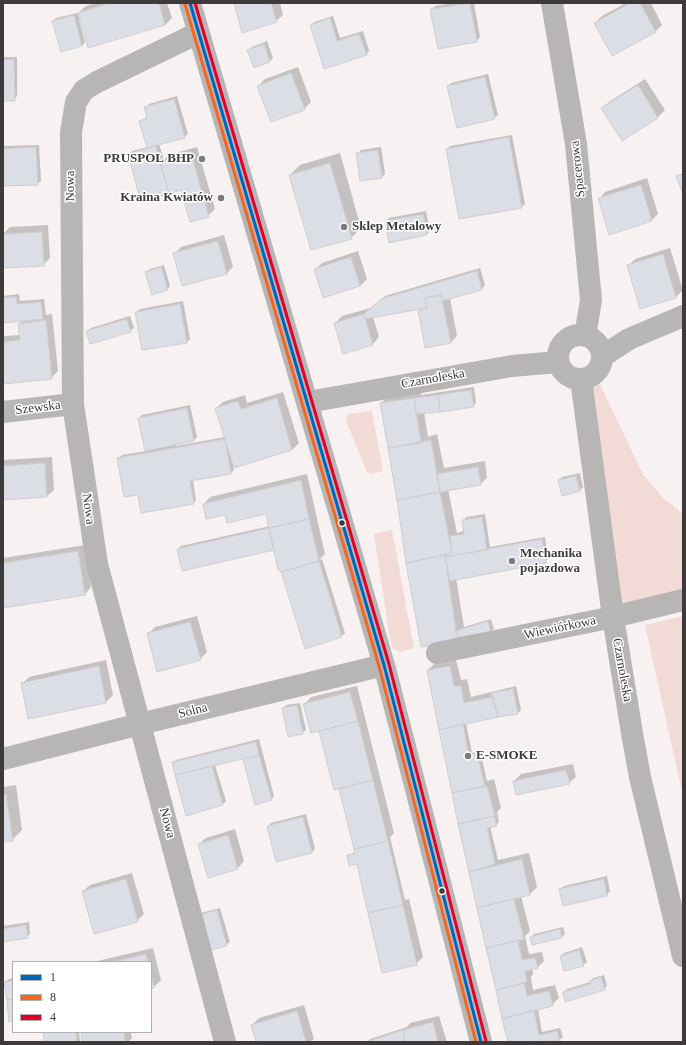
<!DOCTYPE html>
<meta charset="utf-8">
<style>
body{margin:0}
#map{position:relative;width:686px;height:1045px;overflow:hidden;background:#f7f2f1;font-family:"Times New Roman",serif}
canvas{display:block}
.frame{position:absolute;inset:0;border:4px solid #3d3a39;pointer-events:none}
.legend{position:absolute;left:12px;top:961px;width:140px;height:72px;box-sizing:border-box;background:#fff;border:1px solid #b1b0b0;margin:0;padding:5px 7px;list-style:none;font-size:12px;color:#3d3a39}
.legend li{display:flex;align-items:center;gap:8px;height:20px}
.legend b{width:20px;border:1px solid #b1b0b0}
</style>
<div id="map">
<canvas width="686" height="1045"></canvas>
<div class="frame"></div>
<ul class="legend">
<li><b style="height:5px;background:#0065bd"></b>1</li>
<li><b style="height:5px;background:#f26522"></b>8</li>
<li><b style="height:5px;background:#e4002b"></b>4</li>
</ul>
</div>
<script>
const g = document.querySelector('canvas').getContext('2d');
g.lineJoin = 'round';
function fillPath(path, color) {
  g.fillStyle = color;
  g.fill(path, 'evenodd');
}
function shape(rows) {
  const path = new Path2D();
  for (const r of rows) {
    if (r.length === 3) {
      path.moveTo(r[0] + r[2], r[1]);
      path.arc(r[0], r[1], r[2], 0, 2 * Math.PI);
      continue;
    }
    path.moveTo(r[0], r[1]);
    for (let i = 2; i < r.length; i += 2) path.lineTo(r[i], r[i + 1]);
  }
  return path;
}
function stroke(path, color, width, dash) {
  g.strokeStyle = color;
  g.lineWidth = width;
  g.lineCap = dash ? 'butt' : 'round';
  g.setLineDash(dash || []);
  g.stroke(path);
}
function write(font, color, halo, rows, align = 'center') {
  g.font = font + ' "Times New Roman",serif';
  g.lineWidth = 3;
  g.setLineDash([]);
  g.textBaseline = 'middle';
  g.strokeStyle = halo;
  g.fillStyle = color;
  for (const [text, x, y, turn = 0] of rows) {
    g.save();
    g.translate(x, y);
    g.rotate((+turn || 0) * Math.PI / 180);
    g.textAlign = isNaN(turn) ? turn : align;
    if (halo) g.strokeText(text, 0, 0);
    g.fillText(text, 0, 0);
    g.restore();
  }
}
fillPath(shape([
 [595,374,643,474,662,497,683,514,683,600,613,617,590,377],
 [372,411,383,471,371,474,367,472,346,421,348,414],
 [392,530,414,648,400,652,393,649,389,633,374,534],
 [683,616,683,796,645,625]
]), '#f2dbd6');
fillPath(shape([
 [96,3,167,3,172,18,165,25,89,47,81,19,79,20,85,42,82,46,53,21,56,18,77,13,77,14,86,6],
 [235,3,280,3,283,15,276,21],
 [454,3,474,3,480,37,477,41,439,48,431,10,435,6],
 [626,3,651,3,662,25,656,31,595,23,602,16],
 [333,16,340,38,363,31,369,51,366,55,325,68,311,25,314,22],
 [267,41,273,58,270,61,255,67,249,50,252,47],
 [3,57,17,57,17,96,14,100,3,100],
 [298,67,311,102,304,109,258,86,265,79],
 [488,74,498,115,494,118,448,86,451,83],
 [645,79,665,110,658,117,622,139,602,108,609,102],
 [177,96,188,134,184,137,159,144,164,160,168,155,197,147,215,209,208,216,182,189,129,154,132,151,148,147,140,121,148,116,146,108,149,104],
 [512,135,525,204,521,207,447,149,450,146],
 [39,145,41,181,37,184,3,185,3,146],
 [381,147,385,174,382,177,357,154,361,150],
 [340,153,361,228,351,238,290,175,300,165],
 [647,178,658,214,652,220,599,199,605,192],
 [426,211,430,231,427,234,386,222,389,218],
 [48,225,50,258,43,265,4,267,3,234,10,227],
 [224,235,233,267,226,274,174,254,181,247],
 [670,248,683,290,676,297,641,308,628,266,635,259],
 [358,251,367,279,360,286,323,297,315,270,322,263],
 [164,265,170,286,167,290,146,272,150,269],
 [480,268,485,285,482,289,450,298,457,336,451,342,419,310,421,308,373,317,379,337,373,344,344,352,335,323,342,316,371,308,385,296],
 [19,294,20,301,44,299,46,315,52,314,58,371,51,378,3,383,3,338,5,336,20,335,19,324,23,320,3,321,3,296],
 [183,301,190,339,187,342,136,312,140,309],
 [130,316,134,328,130,331,87,331,91,328],
 [474,387,476,403,473,406,424,412,428,437,437,434,444,468,485,461,487,478,480,484,448,489,457,533,464,531,463,521,466,517,485,514,490,547,545,537,548,559,545,562,456,578,464,627,491,619,494,629,491,632,422,646,381,403,388,397,421,392,421,395],
 [283,392,299,443,292,450,233,467,234,470,231,473,193,480,196,500,193,503,139,494,118,458,122,455,146,451,139,418,142,415,190,405,197,437,194,440,176,444,176,446,225,437,216,408,223,402,245,395,247,403],
 [52,457,54,490,47,496,3,499,3,460],
 [580,473,583,487,580,490,559,480,562,477],
 [307,474,325,554,319,560,322,559,345,633,342,636,275,549,178,550,181,546,270,526,267,512,225,514,204,504,210,497],
 [85,545,91,587,85,594,3,607,3,558],
 [197,616,207,652,200,659,148,634,155,627],
 [106,660,113,695,106,702,29,718,22,684,29,677],
 [456,660,461,680,467,679,471,697,516,686,521,710,518,713,466,723,472,753,480,751,487,781,494,779,501,808,497,812,499,822,496,825,490,826,498,860,529,853,537,887,530,894,521,896,530,931,525,936,529,954,542,952,544,961,537,968,532,969,533,974,531,977,533,990,555,985,559,998,552,1005,538,1009,542,1032,560,1028,563,1037,559,1040,551,1042,509,1042,470,871,428,670,435,663],
 [357,686,394,833,390,837,405,900,409,899,423,957,416,964,358,863,348,856,355,852,340,788,335,789,320,729,305,704,311,697],
 [300,703,306,730,302,733,283,709,286,705],
 [259,739,274,796,271,800,255,804,243,758,215,765,226,801,223,804,173,763,176,760],
 [573,764,576,777,569,783,514,781,521,774],
 [16,785,22,830,12,840,3,841,3,787],
 [306,814,315,849,312,852,277,860,268,827,271,823],
 [235,829,244,861,238,868,199,844,206,838],
 [132,873,144,914,137,921,83,891,90,885],
 [607,876,610,891,607,895,564,905,560,889,564,886],
 [220,908,230,942,226,945,201,913],
 [29,922,30,934,27,937,3,941,3,926],
 [563,927,565,934,562,937,533,944,531,937,534,934],
 [582,947,587,962,583,965,561,956,564,953],
 [153,948,161,980,154,987,151,988,151,962,93,962],
 [604,975,607,986,604,989,564,992,567,989,590,982,593,978],
 [13,978,13,1020,5,982,9,979],
 [304,1005,314,1039,310,1042,257,1042,252,1025,259,1018],
 [439,1016,447,1042,367,1042,370,1039,407,1027,410,1023],
 [44,1032,79,1032,80,1042,45,1042],
 [82,1032,131,1032,132,1038,128,1042,83,1042]
]), '#0003');
const building = shape([
 [110,3,159,3,165,25,88,48,78,13,110,3],
 [234,3,271,3,277,22,242,33,234,3],
 [470,3,477,42,438,49,430,9,470,3],
 [630,3,640,3,656,32,612,56,594,23,630,3],
 [74,15,82,46,61,52,52,21,74,15],
 [330,18,337,41,359,34,367,55,324,69,310,25,330,18],
 [264,44,270,62,254,68,247,50,264,44],
 [14,59,15,101,3,101,3,60,14,59],
 [291,73,305,110,271,122,257,86,291,73],
 [485,77,495,119,457,128,447,86,485,77],
 [638,85,658,118,622,141,601,108,638,85],
 [174,99,185,138,147,148,139,121,147,118,144,107,174,99],
 [509,137,522,208,459,219,446,149,509,137],
 [156,146,169,194,141,202,128,154,156,146],
 [36,147,38,185,3,186,3,149,36,147],
 [378,150,382,178,360,181,356,153,378,150],
 [191,153,209,217,190,222,181,190,169,194,160,162,191,153],
 [330,163,352,239,311,250,289,175,330,163],
 [683,174,683,194,676,176,683,174],
 [641,185,652,221,609,235,598,198,641,185],
 [423,214,427,235,389,243,385,221,423,214],
 [42,232,44,266,3,268,3,234,42,232],
 [218,241,227,274,182,286,173,253,218,241],
 [663,254,676,298,640,309,627,265,663,254],
 [351,257,360,286,323,298,314,269,351,257],
 [161,267,168,290,152,295,145,272,161,267],
 [477,271,482,290,442,301,441,295,425,298,427,308,365,319,364,314,381,299,477,271],
 [441,295,451,343,425,348,418,310,427,308,425,298,441,295],
 [16,297,17,304,41,302,43,319,3,323,3,298,16,297],
 [180,304,187,343,142,350,135,312,180,304],
 [364,314,373,345,343,354,334,323,364,314],
 [127,319,131,332,90,344,86,331,127,319],
 [46,320,52,379,3,384,3,342,20,340,18,324,46,320],
 [471,390,474,407,440,412,438,395,471,390],
 [438,395,440,412,416,414,414,398,438,395],
 [277,398,292,450,234,468,215,408,238,401,241,409,277,398],
 [414,398,421,443,388,448,380,403,414,398],
 [187,408,194,441,145,451,138,418,187,408],
 [225,439,231,474,190,481,194,504,141,513,138,495,124,497,117,458,225,439],
 [431,440,440,492,397,500,388,448,431,440],
 [45,463,47,497,3,500,3,466,45,463],
 [478,467,481,485,440,492,437,474,478,467],
 [576,476,580,491,562,496,558,480,576,476],
 [301,480,309,519,269,528,266,514,227,523,225,515,206,519,203,504,301,480],
 [440,492,452,553,406,563,397,500,440,492],
 [482,517,487,550,445,557,445,555,452,553,450,536,464,534,462,520,482,517],
 [309,519,319,561,281,572,278,570,269,528,309,519],
 [269,528,274,550,182,571,177,549,269,528],
 [542,539,546,563,450,581,445,557,542,539],
 [78,551,85,595,3,608,3,563,78,551],
 [445,555,456,631,460,643,421,647,406,563,445,555],
 [319,561,342,637,305,649,281,572,319,561],
 [488,621,491,633,460,643,456,631,488,621],
 [190,622,201,660,157,672,147,633,190,622],
 [99,666,106,703,28,719,21,683,99,666],
 [450,666,454,686,461,686,464,703,493,697,498,717,439,730,427,670,450,666],
 [513,689,518,714,498,717,491,693,513,689],
 [350,692,358,721,311,733,303,704,350,692],
 [297,705,303,734,288,737,282,708,297,705],
 [358,721,373,780,334,790,319,731,358,721],
 [463,724,469,756,477,753,485,786,452,793,439,730,463,724],
 [256,742,259,755,175,775,172,762,256,742],
 [259,755,272,800,255,805,243,759,259,755],
 [212,766,223,805,186,816,175,775,212,766],
 [566,770,570,784,516,795,513,781,566,770],
 [373,780,388,841,354,849,339,789,373,780],
 [485,786,487,786,495,816,458,824,452,793,485,786],
 [6,794,13,841,3,842,3,795,6,794],
 [494,816,497,826,487,828,495,864,469,872,458,824,494,816],
 [303,817,312,853,276,862,267,826,303,817],
 [228,835,238,869,208,878,198,844,228,835],
 [388,841,403,905,368,913,357,864,349,866,347,855,355,854,354,849,388,841],
 [522,859,530,895,477,908,469,872,522,859],
 [126,879,138,922,94,934,82,891,126,879],
 [604,879,607,896,563,906,559,889,604,879],
 [514,899,524,939,486,948,477,908,514,899],
 [403,905,417,965,382,973,368,913,403,905],
 [217,910,227,946,206,951,196,916,217,910],
 [26,925,28,938,3,942,3,929,26,925],
 [560,929,562,938,532,945,530,937,560,929],
 [518,940,522,960,535,958,538,968,525,971,527,982,496,990,486,948,518,940],
 [579,950,584,966,564,971,560,956,579,950],
 [146,954,148,962,113,962,146,954],
 [151,974,154,988,151,989,151,974],
 [601,977,605,990,565,1002,563,992,590,984,589,981,601,977],
 [13,981,13,999,7,1000,4,982,13,981],
 [524,983,527,996,549,991,553,1006,502,1019,496,990,524,983],
 [13,999,13,1021,9,1022,7,1000,13,999],
 [534,1010,539,1035,557,1031,560,1041,508,1042,502,1019,534,1010],
 [297,1011,306,1042,256,1042,251,1025,297,1011],
 [433,1022,438,1042,405,1042,403,1030,433,1022],
 [403,1030,405,1042,366,1042,403,1030],
 [43,1032,76,1032,77,1042,44,1042,43,1032],
 [81,1032,124,1032,125,1042,82,1042,81,1032]
]);
fillPath(building, '#dcdee6');
stroke(building, '#cfcdce', 1);
stroke(shape([
 [190,3,384,665,481,1042],
 [552,3,576,144,591,300,585,336],
 [198,33,97,82,84,90,76,102,71,132,73,404,97,564,225,1042],
 [580,357,22],
 [603,356,629,339,683,316],
 [581,379,613,617,633,739,640,777,683,956],
 [308,402,512,366,558,362],
 [3,412,73,404],
 [437,653,613,617,683,600],
 [3,759,140,724,384,665]
]), '#b8b6b5', 22);
stroke(shape([
 [190,3,384,665,481,1042]
]), '#0065bd', 3);
stroke(shape([
 [185,4,379,666,476,1042]
]), '#f26522', 3);
stroke(shape([
 [195,3,389,664,486,1041]
]), '#e4002b', 3);
for (const [x, y, r, color] of [
 [202,159,4,"#7e7a79"],
 [221,198,4,"#7e7a79"],
 [344,227,4,"#7e7a79"],
 [342,523,3.5,"#3d3a39"],
 [512,561,4,"#7e7a79"],
 [468,756,4,"#7e7a79"],
 [442,891,3.5,"#3d3a39"]
]) {
  const dot = new Path2D();
  dot.arc(x, y, r, 0, 2 * Math.PI);
  g.fillStyle = color;
  g.fill(dot);
  stroke(dot, '#fff', 1.5);
}
write('bold 13px', '#3d3a39', '#fff', [
 ["PRUSPOL BHP",194,159,"right"],
 ["Kraina Kwiatów",213,198,"right"],
 ["Sklep Metalowy",352,227],
 ["Mechanika",520,554],
 ["pojazdowa",520,569],
 ["E-SMOKE",476,756]
], 'left');
write('13px', '#3d3a39', '#fff', [
 ["Spacerowa",578,169,-96],
 ["Nowa",71,186,-90],
 ["Czarnoleska",433,379,-10],
 ["Szewska",38,408,-7],
 ["Nowa",88,509,82],
 ["Wiewiórkowa",560,628,-12],
 ["Czarnoleska",622,670,80],
 ["Solna",193,711,-14],
 ["Nowa",167,823,75]
]);
</script>
